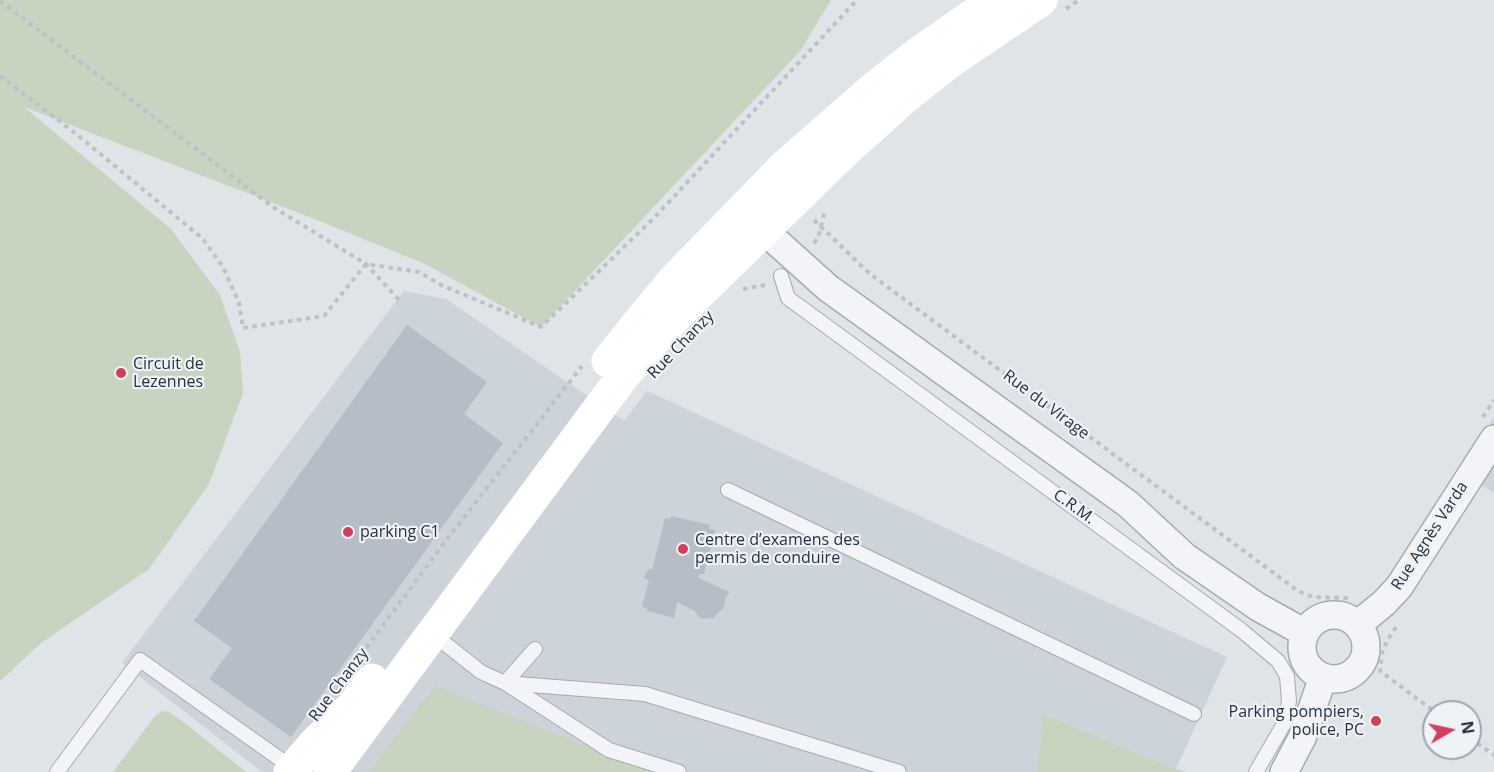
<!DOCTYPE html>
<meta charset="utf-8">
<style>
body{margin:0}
#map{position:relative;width:1494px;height:772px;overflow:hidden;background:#dfe4e9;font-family:"Open Sans",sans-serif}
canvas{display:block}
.north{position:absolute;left:1422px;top:700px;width:60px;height:60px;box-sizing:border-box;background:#eff2f7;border:2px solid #9fa5ae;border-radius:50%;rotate:81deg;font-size:16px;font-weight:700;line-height:24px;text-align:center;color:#273241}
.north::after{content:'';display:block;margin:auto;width:21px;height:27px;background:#d43e5a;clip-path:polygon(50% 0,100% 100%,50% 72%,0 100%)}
</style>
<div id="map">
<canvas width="1494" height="772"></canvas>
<div class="north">N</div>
</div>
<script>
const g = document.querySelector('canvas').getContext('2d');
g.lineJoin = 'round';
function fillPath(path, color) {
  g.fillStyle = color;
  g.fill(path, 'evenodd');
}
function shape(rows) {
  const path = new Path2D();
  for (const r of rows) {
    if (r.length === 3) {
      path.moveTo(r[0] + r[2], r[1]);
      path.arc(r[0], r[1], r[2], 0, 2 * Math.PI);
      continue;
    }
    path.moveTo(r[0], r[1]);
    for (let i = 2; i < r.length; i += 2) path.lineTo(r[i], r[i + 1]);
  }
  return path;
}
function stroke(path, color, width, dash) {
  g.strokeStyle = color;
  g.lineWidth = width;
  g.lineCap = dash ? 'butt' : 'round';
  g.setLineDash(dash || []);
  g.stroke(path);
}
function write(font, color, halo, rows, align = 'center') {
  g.font = font + ' "Open Sans",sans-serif';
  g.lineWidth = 4.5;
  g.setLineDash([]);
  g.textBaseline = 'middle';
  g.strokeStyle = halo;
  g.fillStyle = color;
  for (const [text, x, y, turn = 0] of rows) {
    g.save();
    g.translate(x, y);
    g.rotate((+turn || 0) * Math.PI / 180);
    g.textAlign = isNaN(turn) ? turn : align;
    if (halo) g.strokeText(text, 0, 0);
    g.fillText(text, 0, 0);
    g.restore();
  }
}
fillPath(shape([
 [404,291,446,299,624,421,647,391,1227,657,1176,769,1045,714,1036,772,652,772,435,687,368,772,262,772,122,663],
 [1494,417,1494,492,1458,474]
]), '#cdd3db');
fillPath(shape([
 [0,0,831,0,801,50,541,327,425,264,312,218,24,107,171,229,220,295,240,352,243,393,209,484,149,569,41,643,0,681],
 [435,686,652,772,368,772],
 [162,711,169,712,181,720,246,772,113,772,155,716],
 [1044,714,1176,769,1186,772,1036,772]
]), '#c6d4c0');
fillPath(shape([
 [407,325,487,382,464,414,503,443,291,737,209,679,232,648,194,621],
 [671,516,710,525,709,529,715,530,704,574,700,574,697,577,729,592,725,600,724,607,713,618,703,619,698,616,695,611,677,602,674,618,647,611,647,608,642,607,649,580,644,578,649,568,652,570,665,518,670,519]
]), '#b6bdc6');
const lane = shape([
 [781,276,788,298,1241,630,1278,661,1287,676,1289,701,1285,722,1256,772],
 [728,490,1194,714],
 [433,634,481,672,505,683,535,649],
 [505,683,645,694,899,772],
 [507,684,609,750,679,772],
 [57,772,140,660,294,769]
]);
const street = shape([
 [750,218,828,288,1128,504,1184,556,1258,607,1305,633],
 [1334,647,32],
 [1357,625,1384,603,1399,587,1494,439],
 [1284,772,1302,738,1323,677]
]);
stroke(lane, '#a4abb3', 16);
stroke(street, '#a4abb3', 30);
stroke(shape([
 [0,1,273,207,366,264,402,303],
 [1066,9,1079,0],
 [0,76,75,133,203,239,223,267,239,303,243,328,324,316,366,264,419,272,441,285,541,327,654,218,857,0],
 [814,220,870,274,1298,591,1313,597,1351,598],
 [814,243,818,238,825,211],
 [743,289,765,285],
 [1483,417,1494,400],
 [1396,627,1387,641,1382,653,1380,671,1435,712],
 [361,655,448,538,582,366],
 [1470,738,1494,755]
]), '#bdc2c8', 4, [4.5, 4.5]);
stroke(lane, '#f2f4f7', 14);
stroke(street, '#f2f4f7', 27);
stroke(shape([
 [608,361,644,316,674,280,784,167,872,90,920,52,995,0],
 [290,772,315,743,353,706,372,680],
 [330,772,623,376,677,315,843,153,905,97,952,60,1041,0]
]), '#fff', 33);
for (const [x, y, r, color] of [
 [121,373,6,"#d43e5a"],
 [348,532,6,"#d43e5a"],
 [683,549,6,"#d43e5a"],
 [1376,721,6,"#d43e5a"]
]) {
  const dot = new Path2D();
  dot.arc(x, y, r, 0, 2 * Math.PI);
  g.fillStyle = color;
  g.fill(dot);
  stroke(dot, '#eff2f7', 2);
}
write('16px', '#273241', '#eff2f7', [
 ["Rue Chanzy",681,345,-46],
 ["Rue du Virage",1046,405,37],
 ["C.R.M.",1074,507,36],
 ["Rue Agnès Varda",1430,536,-57],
 ["Rue Chanzy",339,685,-53]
]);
write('16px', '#273241', '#eff2f7', [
 ["Circuit de",133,364],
 ["Lezennes",133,382],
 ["parking C1",360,532],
 ["Centre d’examens des",695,540],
 ["permis de conduire",695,558],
 ["Parking pompiers,",1364,712,"right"],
 ["police, PC",1364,730,"right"]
], 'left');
</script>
